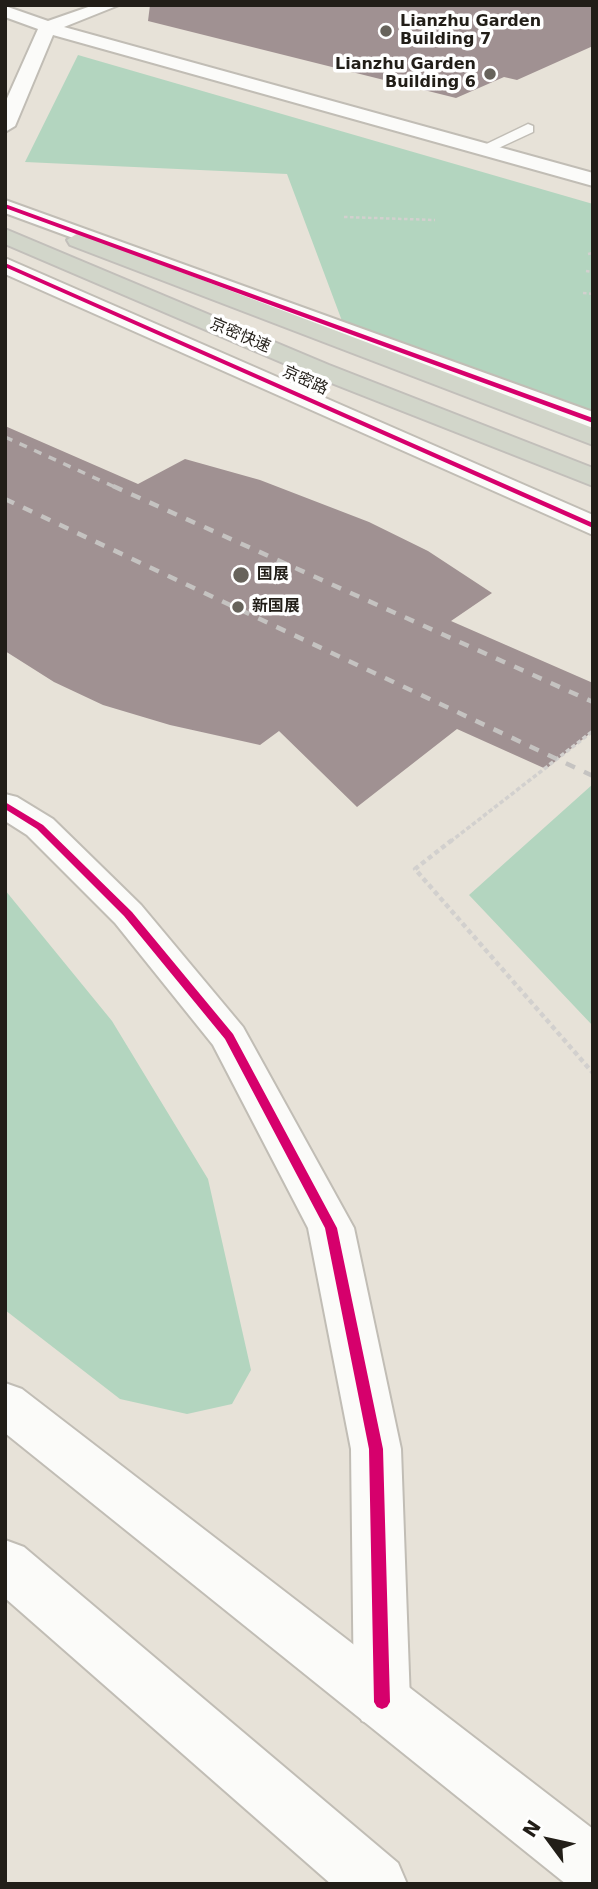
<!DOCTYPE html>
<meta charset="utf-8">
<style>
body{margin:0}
#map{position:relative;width:598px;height:1889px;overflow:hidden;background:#e7e2d8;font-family:"DejaVu Sans",sans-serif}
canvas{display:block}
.frame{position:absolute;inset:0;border:7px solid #221e18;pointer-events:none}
.north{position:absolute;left:514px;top:1805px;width:70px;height:70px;-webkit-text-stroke:5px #fff;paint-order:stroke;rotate:303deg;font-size:19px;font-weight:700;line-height:28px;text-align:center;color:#221e18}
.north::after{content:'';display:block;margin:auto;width:24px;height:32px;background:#221e18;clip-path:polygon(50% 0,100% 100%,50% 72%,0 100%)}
</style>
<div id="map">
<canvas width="598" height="1889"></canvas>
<div class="frame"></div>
<div class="north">N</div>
</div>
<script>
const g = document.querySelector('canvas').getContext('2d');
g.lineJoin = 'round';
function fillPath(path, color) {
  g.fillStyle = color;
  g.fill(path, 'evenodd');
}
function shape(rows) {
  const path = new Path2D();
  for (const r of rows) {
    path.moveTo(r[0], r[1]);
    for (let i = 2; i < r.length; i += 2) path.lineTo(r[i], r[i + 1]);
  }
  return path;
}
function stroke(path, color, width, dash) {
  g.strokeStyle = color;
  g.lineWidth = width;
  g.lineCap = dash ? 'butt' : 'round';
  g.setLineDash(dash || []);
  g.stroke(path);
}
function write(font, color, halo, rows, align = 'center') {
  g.font = font + ' "DejaVu Sans","Noto Sans SC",sans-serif';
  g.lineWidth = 7;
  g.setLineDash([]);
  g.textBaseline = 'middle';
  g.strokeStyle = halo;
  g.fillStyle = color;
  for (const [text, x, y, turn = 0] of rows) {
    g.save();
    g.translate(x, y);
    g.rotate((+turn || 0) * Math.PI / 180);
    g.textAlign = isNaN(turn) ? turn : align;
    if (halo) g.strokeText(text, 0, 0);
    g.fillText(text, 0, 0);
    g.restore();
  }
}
fillPath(shape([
 [78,55,593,204,593,410,484,401,354,353,287,174,25,162],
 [593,784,593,1026,469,895],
 [5,890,112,1021,208,1179,251,1370,232,1404,187,1414,120,1399,5,1310]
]), '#b3d5bf');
fillPath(shape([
 [150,5,593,5,593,46,517,80,504,77,456,98,148,21],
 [5,426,138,484,185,459,260,480,369,522,428,551,492,593,451,621,593,683,593,731,546,769,457,729,357,807,279,731,260,745,170,725,103,705,54,682,5,651]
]), '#a09192');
const service = shape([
 [528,124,533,126,533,132,490,152,484,154,476,149,528,124]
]);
const minor = shape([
 [94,5,119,5,64,27,593,173,593,186,53,35,15,126,5,132,5,103,38,29,5,17,5,6,48,21,94,5],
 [5,794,17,797,53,819,141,905,243,1027,354,1228,401,1449,410,1702,402,1721,382,1729,362,1721,354,1702,351,1449,308,1228,213,1045,115,923,27,835,5,821,5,794]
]);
const tertiary = shape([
 [5,1383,22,1389,593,1829,593,1884,566,1884,5,1433,5,1383],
 [5,1540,24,1547,398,1863,407,1884,331,1884,5,1598,5,1540]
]);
const secondary = shape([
 [5,200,593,412,593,429,5,213,5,200],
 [5,258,593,515,593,535,5,274,5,258]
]);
const trunk = shape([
 [5,229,329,365,593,468,593,486,311,375,5,244,5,229],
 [78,233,593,428,593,445,70,245,67,240,78,233]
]);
stroke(service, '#c1bdb5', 3);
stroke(minor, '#c1bdb5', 4);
stroke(tertiary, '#c1bdb5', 4);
stroke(secondary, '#c1bdb5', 4);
stroke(trunk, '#c2bfba', 4);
stroke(shape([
 [344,217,435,220],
 [588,254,593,253],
 [586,271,593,272],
 [583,293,593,294]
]), '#d2d0ce', 2.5, [3.5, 2.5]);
stroke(shape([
 [450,842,593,731]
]), '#d2d0ce', 3.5, [4.5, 2.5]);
stroke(shape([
 [452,840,415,869,593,1073]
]), '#d2d0ce', 4.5, [5, 3.5]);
fillPath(service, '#fbfbf9');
fillPath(minor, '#fbfbf9');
fillPath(tertiary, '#fbfbf9');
fillPath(secondary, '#fbfbf9');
fillPath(trunk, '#d2d6ca');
stroke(shape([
 [5,437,117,488]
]), '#c5c3c1', 3.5, [8, 8]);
stroke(shape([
 [113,486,593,702],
 [5,499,593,776]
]), '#c5c3c1', 4.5, [10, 10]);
fillPath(shape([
 [5,204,593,418,593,423,5,208,5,204],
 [5,263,593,523,593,528,5,267,5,263],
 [5,802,43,825,132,912,233,1034,337,1228,383,1449,390,1702,387,1707,382,1709,377,1707,374,1702,369,1449,325,1228,225,1039,124,916,37,829,5,809,5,802]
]), '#d6006c');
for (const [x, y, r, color] of [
 [386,31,7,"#67635b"],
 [490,74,7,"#67635b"],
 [241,575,9,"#67635b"],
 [238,607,7,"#67635b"]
]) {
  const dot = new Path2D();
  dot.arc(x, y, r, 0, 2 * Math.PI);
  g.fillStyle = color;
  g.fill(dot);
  stroke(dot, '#fff', 2.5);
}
write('bold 16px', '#221e18', '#fff', [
 ["Lianzhu Garden",400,22],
 ["Building 7",400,40],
 ["Lianzhu Garden",476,65,"right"],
 ["Building 6",476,83,"right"],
 ["国展",257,575],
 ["新国展",252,607]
], 'left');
write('16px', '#221e18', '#fff', [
 ["京密快速",240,336,23],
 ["京密路",305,381,24]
]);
</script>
